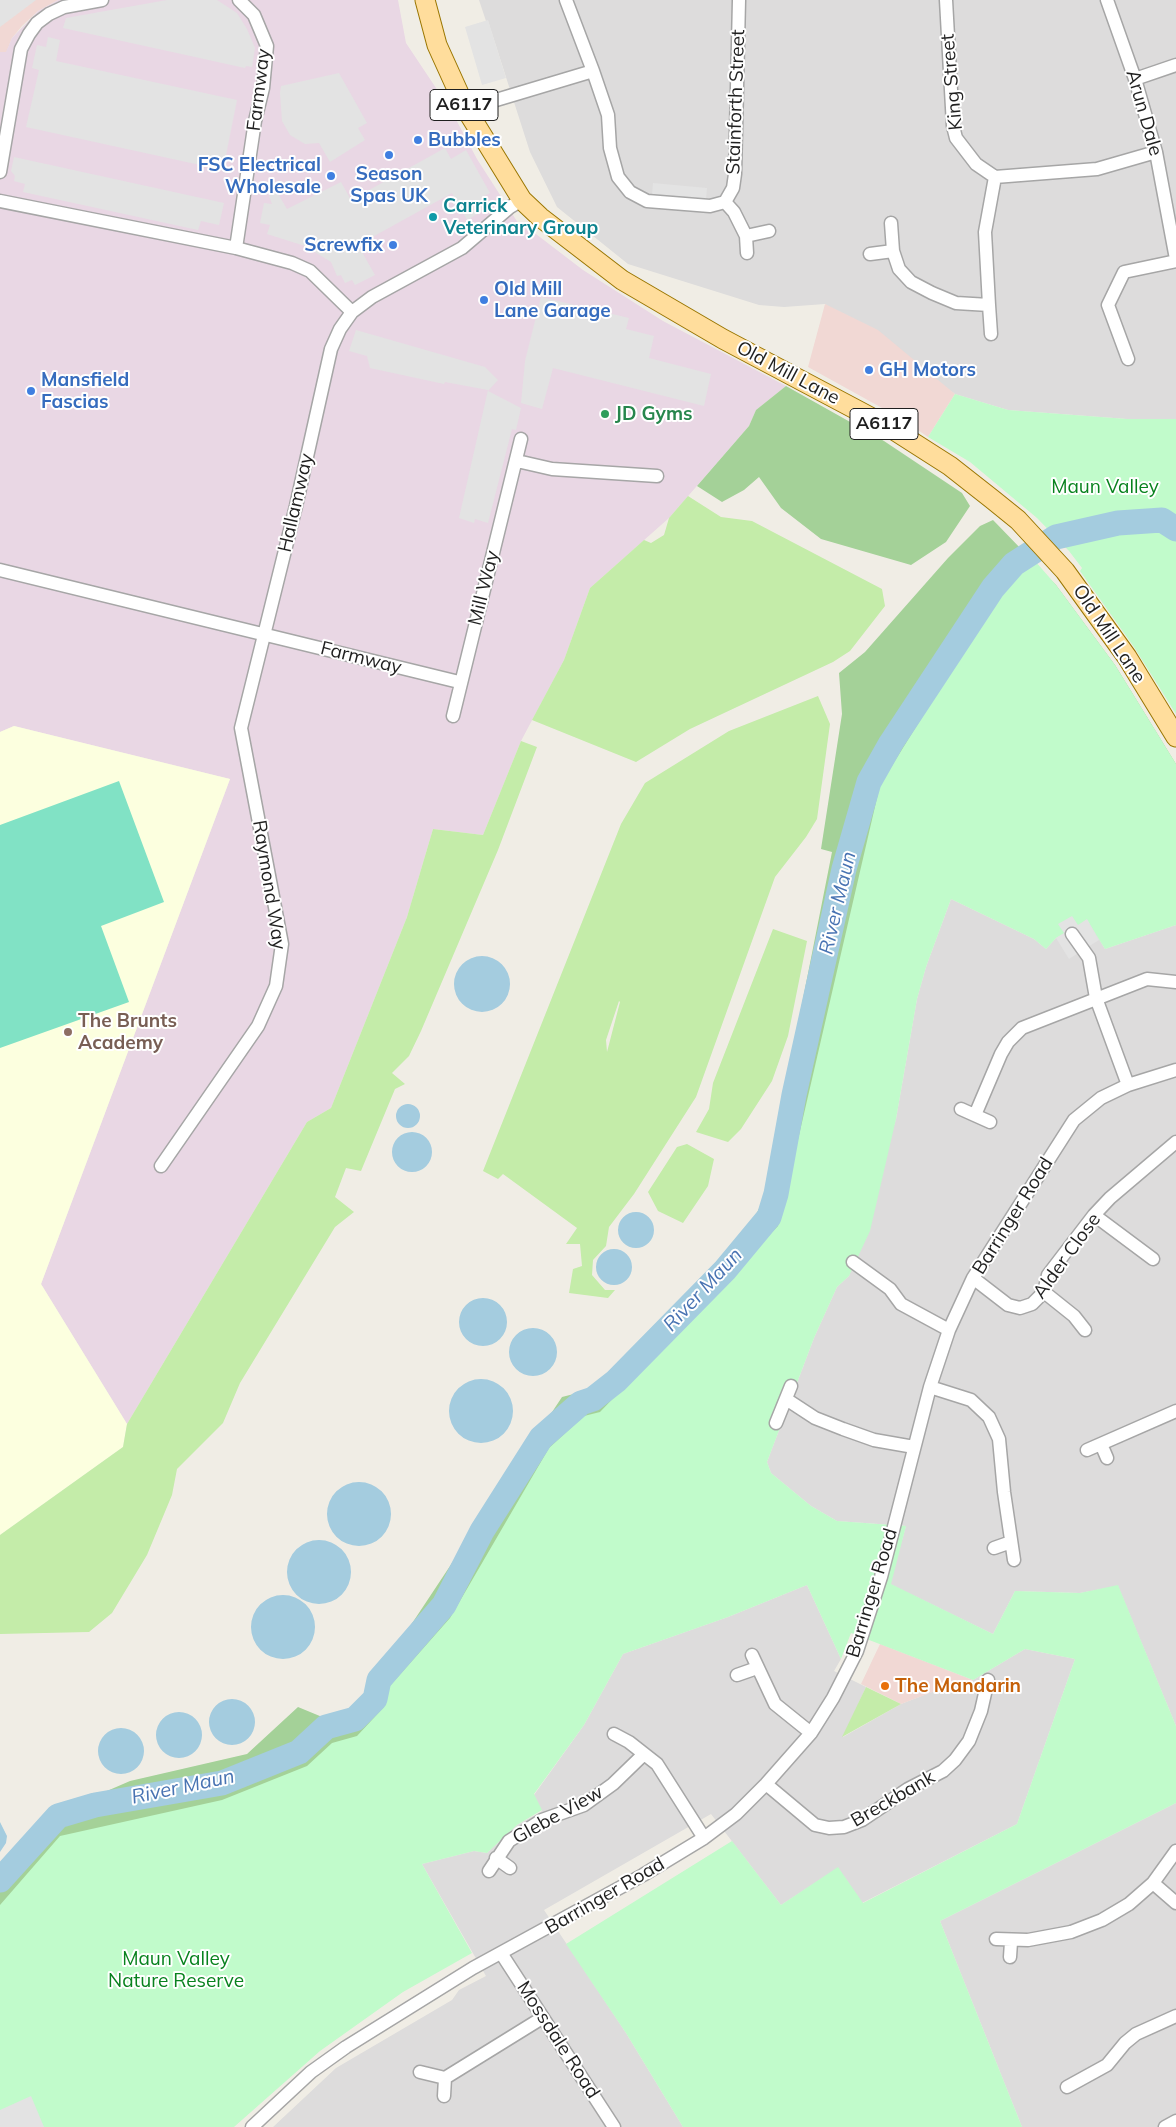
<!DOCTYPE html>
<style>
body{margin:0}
canvas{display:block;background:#f0ede5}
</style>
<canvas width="1176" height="2127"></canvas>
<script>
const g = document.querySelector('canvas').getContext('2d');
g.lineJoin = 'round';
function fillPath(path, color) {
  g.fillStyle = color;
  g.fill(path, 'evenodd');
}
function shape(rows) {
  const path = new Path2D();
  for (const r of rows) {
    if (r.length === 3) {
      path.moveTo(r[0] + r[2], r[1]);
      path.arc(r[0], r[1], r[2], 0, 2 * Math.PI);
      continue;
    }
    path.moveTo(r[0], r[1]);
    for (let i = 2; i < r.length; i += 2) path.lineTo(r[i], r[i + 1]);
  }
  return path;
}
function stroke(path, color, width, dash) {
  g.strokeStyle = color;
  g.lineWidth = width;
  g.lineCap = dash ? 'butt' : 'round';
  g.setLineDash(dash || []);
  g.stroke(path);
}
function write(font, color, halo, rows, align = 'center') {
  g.font = font + ' Mulish,sans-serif';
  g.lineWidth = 4;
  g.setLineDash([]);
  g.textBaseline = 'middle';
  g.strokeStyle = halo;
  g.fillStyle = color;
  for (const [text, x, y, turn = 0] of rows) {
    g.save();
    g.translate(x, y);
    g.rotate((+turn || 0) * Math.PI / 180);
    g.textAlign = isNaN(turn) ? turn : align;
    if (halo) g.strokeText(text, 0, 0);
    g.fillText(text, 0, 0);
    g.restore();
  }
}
fillPath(shape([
 [479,0,1176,0,1176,419,1127,419,1008,410,955,394,825,304,784,307,759,305,628,264,557,207,530,152,488,21,486,21],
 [951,899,1034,939,1046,949,1056,938,1087,919,1105,949,1176,925,1176,1726,1118,1586,1080,1593,1015,1591,993,1634,890,1584,906,1526,837,1521,811,1506,771,1473,767,1462,814,1338,837,1287,849,1276,896,1119,917,999,926,967],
 [807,1585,841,1659,834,1671,866,1687,843,1737,901,1704,945,1687,968,1694,973,1680,1025,1649,1075,1659,1017,1824,862,1903,838,1868,781,1905,711,1814,544,1910,626,2033,683,2127,273,2127,336,2068,452,2000,459,1990,486,1976,422,1864,474,1851,487,1853,517,1825,542,1811,534,1795,584,1725,623,1654,728,1617],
 [1176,1803,1176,2127,1022,2127,940,1921]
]), '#dddcdc');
fillPath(shape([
 [0,0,58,0,38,11,22,26,12,38,6,53,0,52],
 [825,304,878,330,955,394,928,437,902,419,808,367],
 [880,1644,973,1680,968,1694,945,1687,901,1704,861,1684]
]), '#f1d8d4');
fillPath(shape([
 [58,0,398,0,406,43,452,112,477,159,520,226,532,231,583,270,663,321,786,386,756,410,749,426,669,518,590,588,564,660,521,741,483,835,433,829,407,917,331,1108,307,1122,127,1424,41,1284,230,779,14,726,0,732,0,52,6,52,12,38,38,11]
]), '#e9d7e4');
fillPath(shape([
 [14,726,230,779,41,1284,127,1424,123,1447,0,1535,0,732]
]), '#fcffdf');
fillPath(shape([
 [688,496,721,517,752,521,882,589,885,606,850,651,833,662,690,729,636,762,532,720,564,660,590,588,644,540,651,543,664,535,669,518],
 [818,696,830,724,817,819,806,837,775,877,696,1097,634,1194,609,1227,606,1246,593,1260,592,1275,605,1290,615,1290,608,1298,569,1293,573,1269,582,1266,580,1244,566,1244,577,1228,503,1174,498,1179,483,1171,621,824,645,783,729,731],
 [619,1001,620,1002,607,1052,606,1040],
 [521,741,537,747,498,850,421,1031,409,1056,392,1073,405,1084,395,1089,361,1171,346,1168,335,1197,354,1212,335,1227,240,1383,223,1423,177,1469,172,1495,147,1555,112,1613,89,1632,0,1634,0,1535,123,1447,127,1424,307,1122,331,1108,407,917,433,829,483,835],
 [773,929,807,941,788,1036,772,1081,741,1129,728,1142,696,1132,709,1109,713,1083],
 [687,1144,714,1159,708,1186,683,1223,658,1211,648,1192,677,1147],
 [866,1687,901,1704,842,1737]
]), '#c4eca9');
fillPath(shape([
 [786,386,884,441,962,493,970,506,946,542,911,565,821,539,781,508,759,477,744,490,722,502,697,486,749,426,756,410],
 [993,520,1056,585,1115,665,1176,764,943,841,884,1135,530,1627,0,2033,0,1866,40,1820,130,1781,247,1754,298,1707,344,1726,562,1397,601,1387,749,1228,763,1201,832,852,821,849,842,714,839,673,865,652,948,558,980,526]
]), '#a4d198');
fillPath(shape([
 [955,394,1008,410,1127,419,1176,419,1176,714,1134,647,1080,571,1082,568,1069,551,1037,518,970,462,928,437],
 [1035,561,1056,585,1115,665,1176,764,1176,925,1105,949,1087,920,1056,938,1046,949,1034,939,951,899,926,967,917,999,896,1119,870,1231,849,1276,837,1287,814,1338,767,1462,771,1473,811,1506,837,1521,906,1526,891,1584,993,1634,1015,1591,1080,1593,1118,1585,1176,1726,1176,1803,940,1921,1022,2127,683,2127,626,2033,566,1944,732,1841,781,1905,838,1867,863,1903,1017,1824,1075,1659,1025,1649,973,1680,851,1633,841,1659,807,1585,728,1617,623,1654,584,1725,534,1794,542,1810,517,1825,487,1853,474,1851,422,1864,472,1953,403,1992,320,2051,234,2127,0,2127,0,1905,60,1836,222,1800,307,1766,332,1743,357,1736,384,1707,389,1687,450,1618,549,1448,584,1416,600,1412,778,1226,880,785,997,596,1016,572]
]), '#c1fbcb');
fillPath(shape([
 [119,781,164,902,101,926,129,1002,0,1048,0,825]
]), '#81e2c5');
fillPath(shape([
 [0,0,36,0,0,27],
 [167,0,217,0,237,13,247,29,255,48,252,67,246,66,245,68,63,28,66,18],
 [488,20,506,78,482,85,465,27],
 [48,37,60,40,56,61,237,100,223,170,26,127,39,70,32,68,37,45,46,47],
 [339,73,367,123,358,128,365,140,330,162,319,143,305,144,290,135,282,121,280,93,281,86],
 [445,148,451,159,466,150,490,193,482,197,488,208,467,220,452,193,358,245,375,275,355,285,352,280,345,283,341,275,337,276,331,262,305,246,267,234,270,225,260,223,264,203,272,204,269,196,277,192,287,209,341,182,351,200],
 [14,157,224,203,219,225,201,221,198,230,23,192,25,184,14,181,15,176,11,171],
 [653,183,707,188,706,199,652,195],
 [541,297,629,318,626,329,654,336,649,358,711,374,704,406,553,368,542,409,521,403,525,361],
 [356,330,485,367,498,380,488,391,521,408,516,430,512,429,488,523,475,519,474,523,459,518,488,390,445,382,444,384,370,368,367,356,349,351],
 [1072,916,1078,925,1087,919,1099,940,1069,959,1056,938,1064,933,1058,924],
 [31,2096,44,2127,0,2127,0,2110]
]), '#e3e3e3');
fillPath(shape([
 [482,984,28],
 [408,1116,12],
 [412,1152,20],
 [636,1230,18],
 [614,1267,18],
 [483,1322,24],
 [533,1352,24],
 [481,1411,32],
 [359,1514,32],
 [319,1572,32],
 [283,1627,32],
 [232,1722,23],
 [179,1735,23],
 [121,1751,23],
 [0,1822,7,1836,6,1843,0,1852]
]), '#a4ccdf');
stroke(shape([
 [0,1880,58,1816,95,1805,222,1783,299,1752,326,1727,355,1719,375,1699,379,1680,444,1605,482,1531,541,1438,581,1403,593,1399,616,1381,725,1270,769,1217,776,1194,794,1095,844,869,869,782,891,743,993,588,1014,564,1056,537,1118,523,1162,520,1176,529]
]), '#a4ccdf', 25);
const minor = shape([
 [239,0,254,15,267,46,263,88,255,121,236,248,292,263,310,271,352,312],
 [566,0,593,71],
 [946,0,953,126,956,138,976,164,995,177],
 [1107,0,1135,79,1156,152,1176,259],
 [1135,79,1176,65],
 [466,109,593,71,608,115,610,148,618,177,630,192,647,201,710,206,725,202],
 [0,172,21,49,29,34,37,23,49,14,64,7,102,0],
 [995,177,1097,169,1156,152],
 [0,201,236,248],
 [725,202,733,188,735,174,739,0],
 [725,202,734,212,746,236,747,253],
 [891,223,893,251],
 [746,236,769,231],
 [870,254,893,251,899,269,911,282,932,293,956,303,989,305,985,232,995,177],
 [989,305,991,334],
 [1128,359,1108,305,1124,272,1176,261],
 [517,461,552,469,657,476],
 [0,570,459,682],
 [453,716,521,439],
 [1072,934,1089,958,1096,998,1128,1085],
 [961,1109,990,1122],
 [975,1115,1001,1054,1008,1042,1022,1028,1147,979,1176,982],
 [161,1166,258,1026,276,986,282,944,241,728,296,506,331,349,340,329,352,312,372,297,462,248,510,207,522,200],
 [1094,1215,1153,1259],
 [853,1262,890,1289,901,1304,949,1330],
 [973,1278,1008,1305,1020,1308,1032,1304,1044,1292,1048,1275,1094,1215,1110,1198,1176,1142],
 [1044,1292,1074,1316,1085,1330],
 [930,1387,971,1400,989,1417,999,1439,1004,1492,1014,1560],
 [786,1399,815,1418,843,1429,874,1440,914,1447],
 [776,1423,791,1386],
 [1101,1444,1107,1458],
 [1087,1450,1176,1411],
 [994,1548,1011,1542],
 [752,1655,775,1704,811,1733],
 [737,1675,757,1668],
 [614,1734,629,1742,657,1764,704,1838],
 [766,1784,815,1825,829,1828,844,1827,862,1820,908,1789,943,1771,955,1760,969,1741,981,1711,988,1680],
 [496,1858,510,1868],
 [489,1871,509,1841,542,1820,584,1805,613,1784,644,1754],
 [1153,1883,1176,1903],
 [996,1939,1028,1940,1071,1932,1102,1920,1129,1904,1153,1883,1176,1851],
 [501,1953,614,2127],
 [1010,1957,1011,1942],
 [420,2072,445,2078,444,2096],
 [445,2078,542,2018],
 [1067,2087,1107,2065,1125,2043,1136,2034,1176,2016],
 [252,2127,311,2072,346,2047,473,1968,643,1875,704,1838,736,1814,766,1784,811,1733,833,1698,857,1651,881,1577,930,1387,949,1330,973,1278,1074,1120,1101,1098,1128,1085,1176,1070],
 [1165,2127,1176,2121]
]);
const primary = shape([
 [425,0,437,45,466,109,522,200,540,217,622,280,723,339,889,427,950,466,992,499,1018,520,1065,571,1127,657,1176,737]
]);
stroke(minor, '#a6a6a6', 15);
stroke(primary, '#9a7600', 21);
stroke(minor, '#fff', 12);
stroke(primary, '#ffdd9c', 19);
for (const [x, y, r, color] of [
 [418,140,5,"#3f7fe0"],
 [389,155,5,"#3f7fe0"],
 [331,176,5,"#3f7fe0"],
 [433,217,5,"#0f9aa8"],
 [393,245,5,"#3f7fe0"],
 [484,300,5,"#3f7fe0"],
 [869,370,5,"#3f7fe0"],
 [31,391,5,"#3f7fe0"],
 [605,414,5,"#2e9e5b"],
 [68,1032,5,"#8d6e63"],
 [885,1686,5,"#e8710a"]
]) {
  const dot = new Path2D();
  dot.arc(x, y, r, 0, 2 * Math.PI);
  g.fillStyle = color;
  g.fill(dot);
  stroke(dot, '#fff', 2);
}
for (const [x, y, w] of [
 [464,105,68],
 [884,424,68]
]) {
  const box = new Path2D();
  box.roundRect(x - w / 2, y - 15.5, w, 31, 4);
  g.fillStyle = '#fff';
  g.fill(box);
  stroke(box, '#1f1f1f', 1);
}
write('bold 18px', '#1f1f1f', null, [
 ["A6117",464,105],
 ["A6117",884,424]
]);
write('19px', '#1f1f1f', '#fff', [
 ["King Street",952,82,-95],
 ["Farmway",259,90,-83],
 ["Stainforth Street",736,102,-88],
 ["Arun Dale",1144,113,74],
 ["Old Mill Lane",788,373,28],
 ["Hallamway",296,503,-77],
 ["Mill Way",484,588,-76],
 ["Old Mill Lane",1109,634,56],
 ["Farmway",361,658,14],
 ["Raymond Way",269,885,81],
 ["Barringer Road",1013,1216,-58],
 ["Alder Close",1067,1256,-54],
 ["Barringer Road",872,1593,-73],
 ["Breckbank",893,1799,-30],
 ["Glebe View",558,1815,-29],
 ["Barringer Road",605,1896,-30],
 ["Mossdale Road",558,2040,57]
]);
write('bold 19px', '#366cbe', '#fff', [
 ["Bubbles",428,140],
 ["FSC Electrical",321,165,"right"],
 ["Wholesale",321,187,"right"],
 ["Season",389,174,"center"],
 ["Spas UK",389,196,"center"],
 ["Screwfix",383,245,"right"],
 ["Old Mill",494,289],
 ["Lane Garage",494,311],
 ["GH Motors",879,370],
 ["Mansfield",41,380],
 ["Fascias",41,402]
], 'left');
write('bold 19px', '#0d838f', '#fff', [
 ["Carrick",443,206],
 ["Veterinary Group",443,228]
], 'left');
write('bold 19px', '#27864d', '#fff', [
 ["JD Gyms",615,414]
], 'left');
write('19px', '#08821e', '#fff', [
 ["Maun Valley",1105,487],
 ["Maun Valley",176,1959],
 ["Nature Reserve",176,1981]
]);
write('bold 19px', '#785e54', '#fff', [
 ["The Brunts",78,1021],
 ["Academy",78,1043]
], 'left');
write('bold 19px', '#c56008', '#fff', [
 ["The Mandarin",895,1686]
], 'left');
write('italic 20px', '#4873b2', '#fff', [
 ["River Maun",838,903,-77],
 ["River Maun",703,1290,-47],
 ["River Maun",183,1787,-12]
]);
</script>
